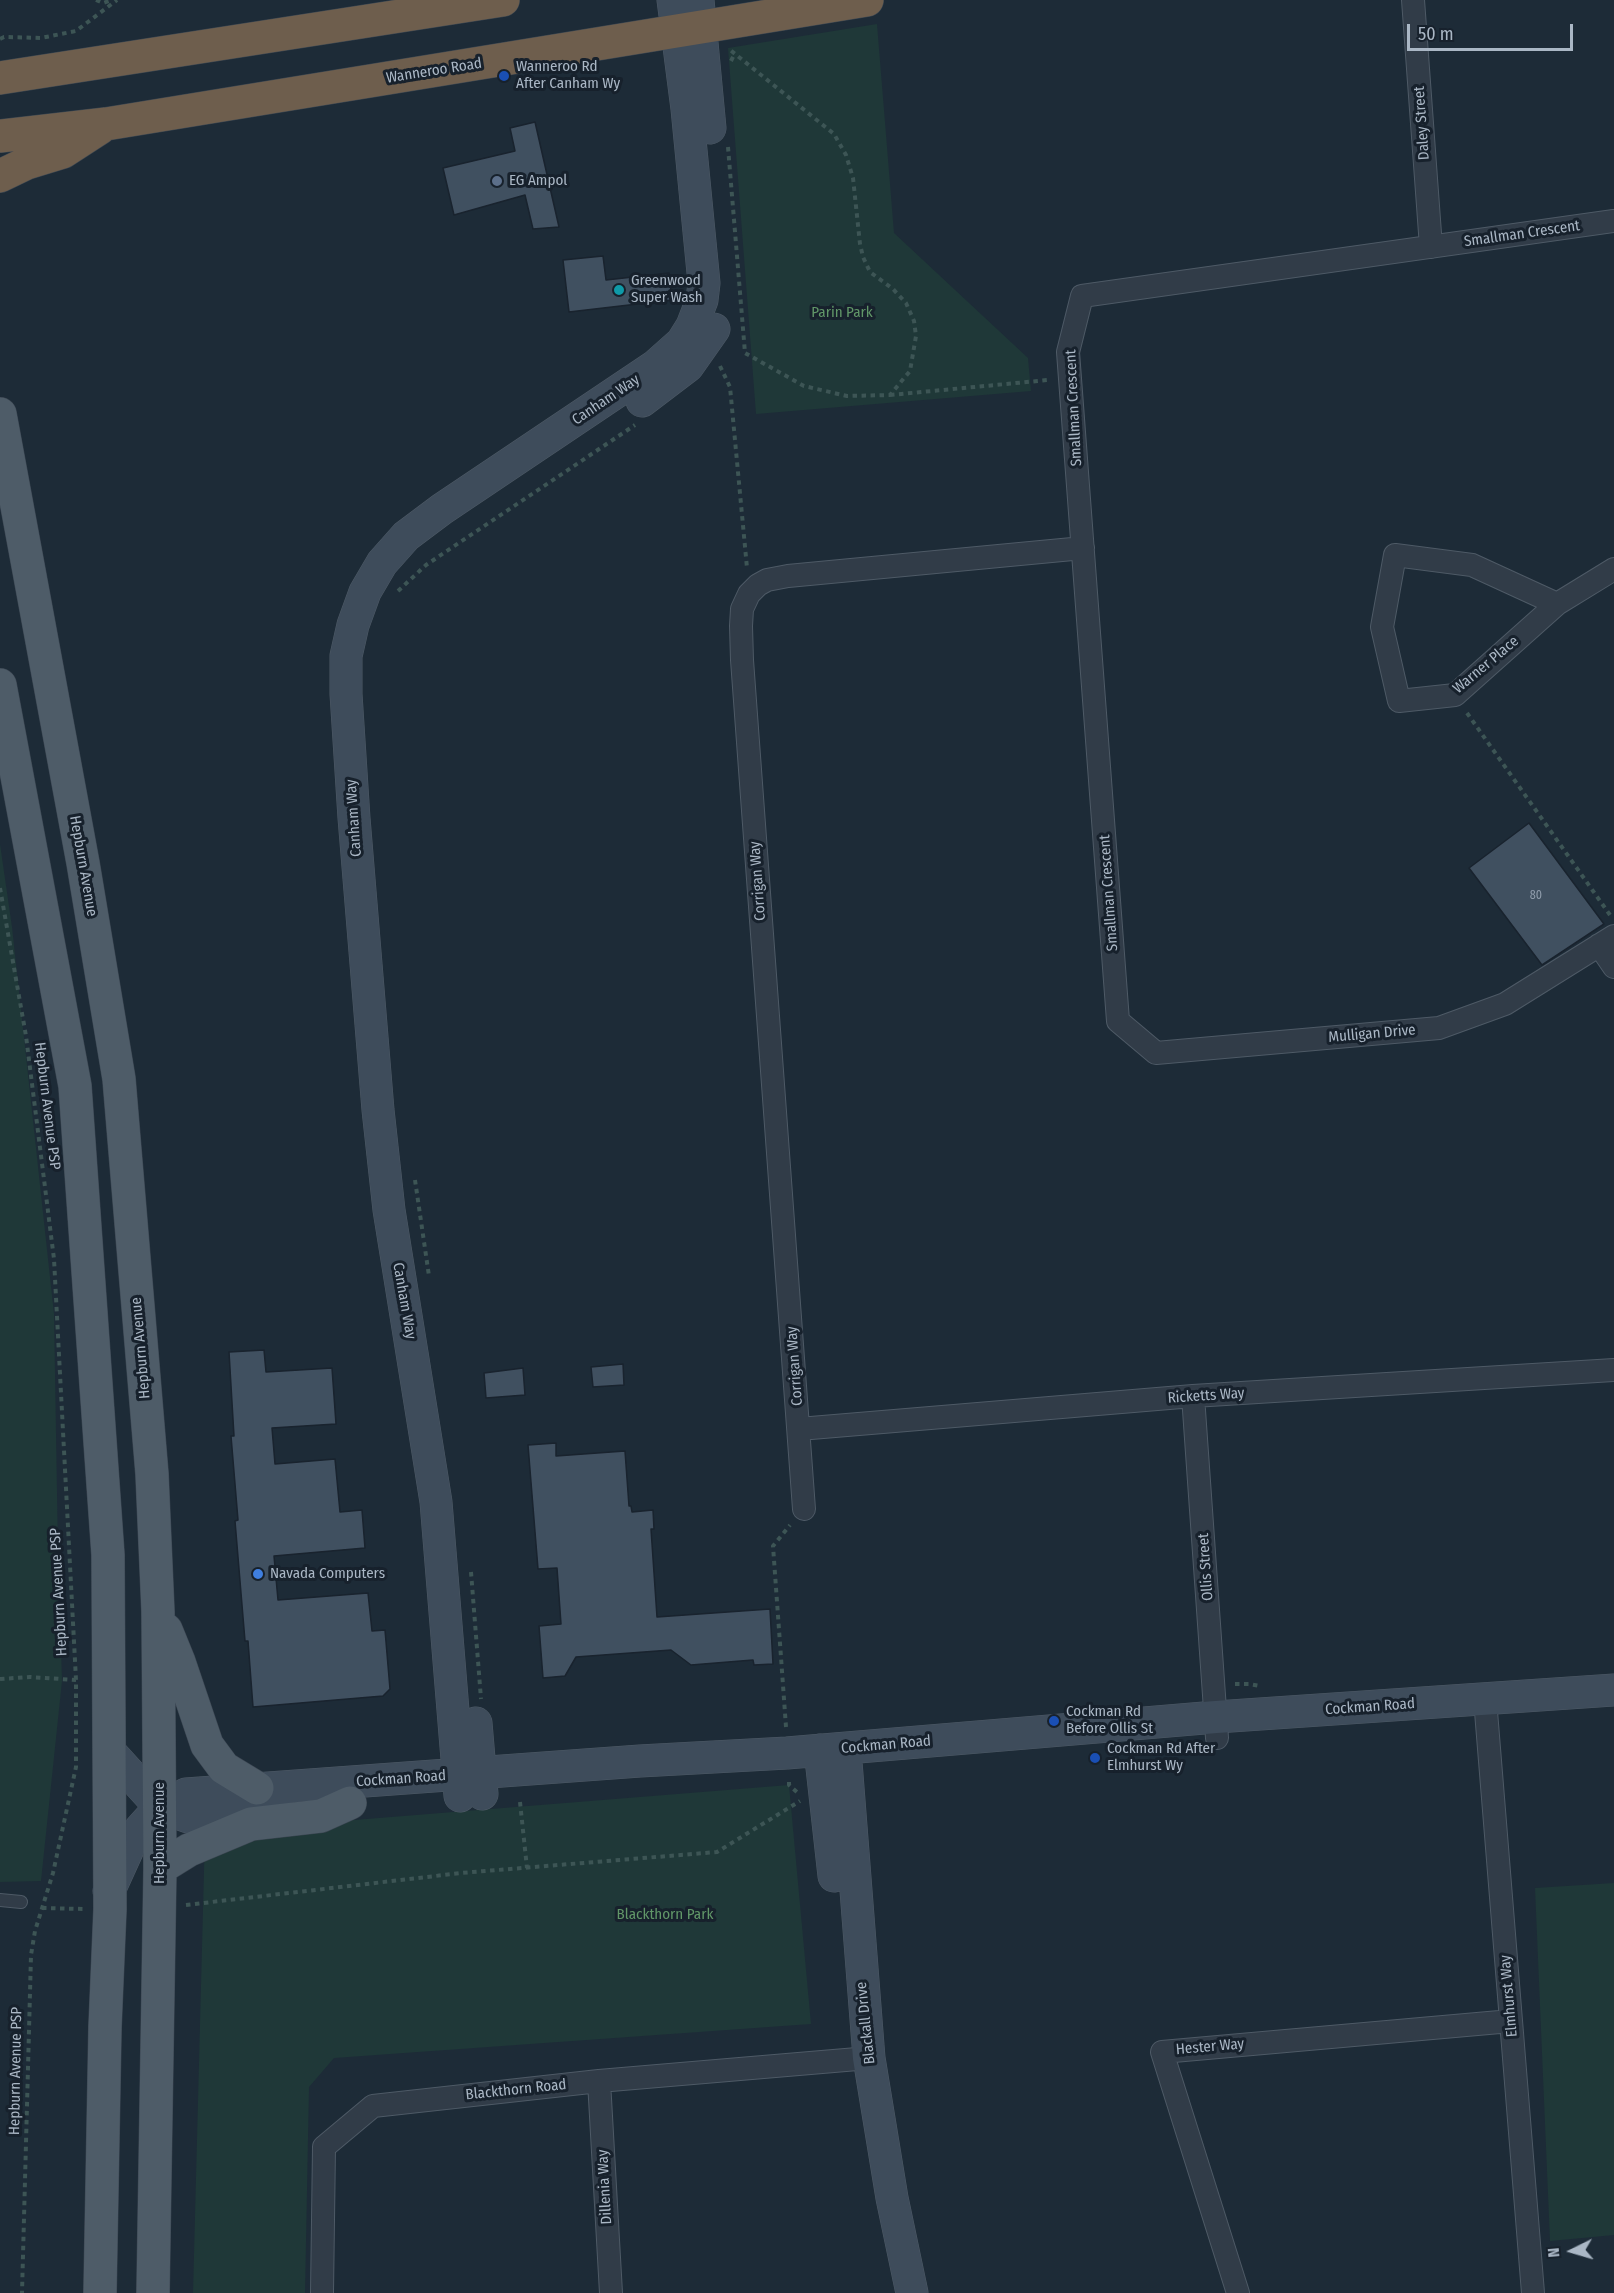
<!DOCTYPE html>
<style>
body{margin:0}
#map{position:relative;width:1614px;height:2293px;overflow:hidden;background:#1d2b37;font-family:"Fira Sans Condensed",sans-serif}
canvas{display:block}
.north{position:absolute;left:1542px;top:2221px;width:60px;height:60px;-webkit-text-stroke:4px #17212c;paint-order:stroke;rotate:265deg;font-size:16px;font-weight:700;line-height:24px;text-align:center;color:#aab7c5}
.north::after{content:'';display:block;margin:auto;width:21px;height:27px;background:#aab7c5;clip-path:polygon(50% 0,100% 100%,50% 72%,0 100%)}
.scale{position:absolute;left:1407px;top:24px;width:166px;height:27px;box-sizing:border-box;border:3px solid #aab7c5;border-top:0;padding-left:8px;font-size:18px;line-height:21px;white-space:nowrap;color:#aab7c5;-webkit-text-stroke:4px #17212c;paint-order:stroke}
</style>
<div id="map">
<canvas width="1614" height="2293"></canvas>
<div class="north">N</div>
<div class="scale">50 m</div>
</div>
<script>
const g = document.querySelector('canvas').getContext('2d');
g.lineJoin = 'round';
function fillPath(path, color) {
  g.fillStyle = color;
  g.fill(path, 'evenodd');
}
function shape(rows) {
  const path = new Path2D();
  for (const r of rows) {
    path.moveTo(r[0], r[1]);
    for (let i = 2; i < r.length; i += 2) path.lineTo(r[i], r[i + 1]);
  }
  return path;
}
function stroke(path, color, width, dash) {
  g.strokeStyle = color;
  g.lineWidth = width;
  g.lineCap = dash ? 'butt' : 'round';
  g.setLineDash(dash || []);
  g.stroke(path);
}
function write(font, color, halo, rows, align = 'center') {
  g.font = font + ' "Fira Sans Condensed",sans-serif';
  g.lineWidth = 6;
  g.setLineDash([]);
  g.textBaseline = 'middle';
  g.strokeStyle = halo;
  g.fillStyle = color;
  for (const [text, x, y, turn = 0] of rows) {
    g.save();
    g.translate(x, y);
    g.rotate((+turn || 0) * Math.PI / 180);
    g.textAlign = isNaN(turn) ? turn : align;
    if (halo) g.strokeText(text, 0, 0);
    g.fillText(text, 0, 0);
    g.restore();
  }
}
fillPath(shape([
 [877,24,894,233,1028,358,1031,391,756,414,728,48],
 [0,844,12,927,54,1314,58,1552,62,1681,41,1881,0,1882],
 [789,1785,811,2024,334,2058,309,2087,305,2293,193,2293,205,1832],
 [1614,1883,1614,2235,1550,2241,1535,1888]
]), '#1f3838');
const building = shape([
 [535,122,559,227,533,229,525,195,454,215,443,168,515,151,510,128,535,122],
 [603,256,606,280,669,273,672,300,569,312,563,260,603,256],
 [1529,823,1604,924,1542,965,1469,868,1529,823],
 [264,1350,266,1372,332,1368,336,1424,272,1428,275,1464,335,1459,340,1512,362,1510,365,1548,274,1556,278,1600,368,1593,372,1631,385,1630,390,1689,383,1696,253,1707,248,1641,245,1641,235,1521,238,1520,231,1436,234,1436,229,1352,264,1350],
 [623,1364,624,1385,593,1387,591,1367,623,1364],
 [523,1368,525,1395,486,1398,484,1373,523,1368],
 [556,1443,556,1456,625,1451,629,1506,631,1506,632,1512,653,1510,654,1529,651,1529,657,1617,770,1609,773,1664,754,1665,753,1660,691,1665,671,1650,576,1657,565,1676,543,1678,539,1626,561,1624,557,1568,538,1569,528,1445,556,1443]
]);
fillPath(building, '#405060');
stroke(building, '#19232e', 1.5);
const lane = shape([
 [0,1900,21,1902]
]);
const street = shape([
 [1413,0,1431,247],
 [1614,221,1082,296,1068,352,1118,1021,1156,1053,1439,1028,1505,1004,1614,936],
 [1557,604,1472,565,1395,555,1382,627,1399,701,1455,695,1557,604,1614,569],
 [1599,945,1614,967],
 [1193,1396,1217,1738],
 [799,1429,1193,1396,1614,1370],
 [804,1509,742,660,741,626,742,609,749,594,758,585,767,580,788,576,1083,548],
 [1485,1699,1533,2293],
 [599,2081,611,2293],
 [322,2293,324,2147,373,2106,599,2081,869,2058],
 [1238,2293,1162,2052,1511,2021]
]);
const secondary = shape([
 [698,0,710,128],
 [642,401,688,366,714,329],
 [476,1723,482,1794],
 [845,1749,869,2058,892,2198,912,2293],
 [820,1750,834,1876],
 [111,1753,160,1807,188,1817,279,1809],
 [460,1796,436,1502,389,1210,378,1110,354,818,346,694,346,656,353,625,365,592,382,563,406,536,442,509,655,366,682,342,692,326,702,300,704,283,687,109,673,0],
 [109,1891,134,1836,160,1807,186,1794,640,1761,787,1753,1216,1717,1614,1690]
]);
const primary = shape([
 [0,414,83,863,119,1079,152,1474,158,1612,160,1868,153,2293],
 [0,685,75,1086,108,1555,110,1909,105,2027,100,2293],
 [166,1630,179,1662,207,1745,224,1768,257,1788],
 [160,1868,189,1850,251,1824,321,1816,350,1803]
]);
const highway = shape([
 [0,78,503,0],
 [0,136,106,124,867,0],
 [0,176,27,163,63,152,100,128]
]);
stroke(lane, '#4e5a66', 14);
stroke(street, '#4e5a66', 24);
stroke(secondary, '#4e5a66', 33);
stroke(primary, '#3a4551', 34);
stroke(highway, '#3c4752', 34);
stroke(shape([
 [96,0,103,3,112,0],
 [0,39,4,37,41,38,76,31,117,0],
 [731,61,735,53],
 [728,147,745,353,804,386,847,396,890,395,910,371,916,336,914,321,906,303,893,289,870,272,863,257,860,244,853,178,846,155,834,134,729,49],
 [720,366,730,387,747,568],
 [890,395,1048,380],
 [398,591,426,565,635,425],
 [1467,713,1610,915],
 [0,888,26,1036,54,1259,76,1680,76,1767,53,1873,35,1931,31,1955,22,2293],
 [415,1180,429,1276],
 [471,1572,481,1699],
 [0,1679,30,1677,76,1680],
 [1235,1684,1249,1684,1260,1686],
 [786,1727,773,1546,790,1525],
 [789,1782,789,1785,799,1794],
 [520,1802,527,1868],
 [186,1905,461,1873,717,1852,800,1801],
 [42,1908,85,1909]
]), '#3d5555', 4, [4.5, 4.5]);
stroke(lane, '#313c48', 12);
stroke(street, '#313c48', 22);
stroke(secondary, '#3e4c5b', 32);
stroke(primary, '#4e5c68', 33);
stroke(highway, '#6e5e4d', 33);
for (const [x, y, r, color] of [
 [504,76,6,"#1a4fb4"],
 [497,181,6,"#5c6f8a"],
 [619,290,6,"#0f9aa8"],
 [258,1574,6,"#3f7fe0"],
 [1054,1721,6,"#1a4fb4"],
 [1095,1758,6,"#1a4fb4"]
]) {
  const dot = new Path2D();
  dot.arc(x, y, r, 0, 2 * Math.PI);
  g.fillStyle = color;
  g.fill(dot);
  stroke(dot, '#17212c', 2);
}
write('12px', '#909dac', null, [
 ["80",1536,896]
]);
write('15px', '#aab7c5', '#17212c', [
 ["Wanneroo Rd",516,67],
 ["After Canham Wy",516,84],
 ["EG Ampol",509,181],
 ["Greenwood",631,281],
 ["Super Wash",631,298],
 ["Navada Computers",270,1574],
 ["Cockman Rd",1066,1712],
 ["Before Ollis St",1066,1729],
 ["Cockman Rd After",1107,1749],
 ["Elmhurst Wy",1107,1766]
], 'left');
write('15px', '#aab7c5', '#17212c', [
 ["Wanneroo Road",434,71,-9],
 ["Daley Street",1422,123,-94],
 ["Smallman Crescent",1522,234,-8],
 ["Canham Way",606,400,-34],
 ["Smallman Crescent",1074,408,-93],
 ["Warner Place",1486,665,-40],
 ["Canham Way",354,818,-94],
 ["Hepburn Avenue",83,866,80],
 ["Corrigan Way",758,881,-94],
 ["Smallman Crescent",1109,893,-94],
 ["Mulligan Drive",1372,1034,-5],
 ["Hepburn Avenue PSP",47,1106,83],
 ["Canham Way",404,1301,80],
 ["Hepburn Avenue",141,1348,-95],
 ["Corrigan Way",795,1366,-94],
 ["Ricketts Way",1206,1396,-4],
 ["Ollis Street",1206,1567,-94],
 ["Hepburn Avenue PSP",59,1592,-93],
 ["Cockman Road",1370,1707,-4],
 ["Cockman Road",886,1745,-5],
 ["Cockman Road",401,1779,-4],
 ["Hepburn Avenue",160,1833,-90],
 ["Elmhurst Way",1509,1996,-95],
 ["Blackall Drive",866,2023,-96],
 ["Hester Way",1210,2047,-5],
 ["Hepburn Avenue PSP",16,2071,-89],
 ["Blackthorn Road",516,2090,-6],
 ["Dillenia Way",605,2187,-93]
]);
write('15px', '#619768', '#17212c', [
 ["Parin Park",842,313],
 ["Blackthorn Park",665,1915]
]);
</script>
